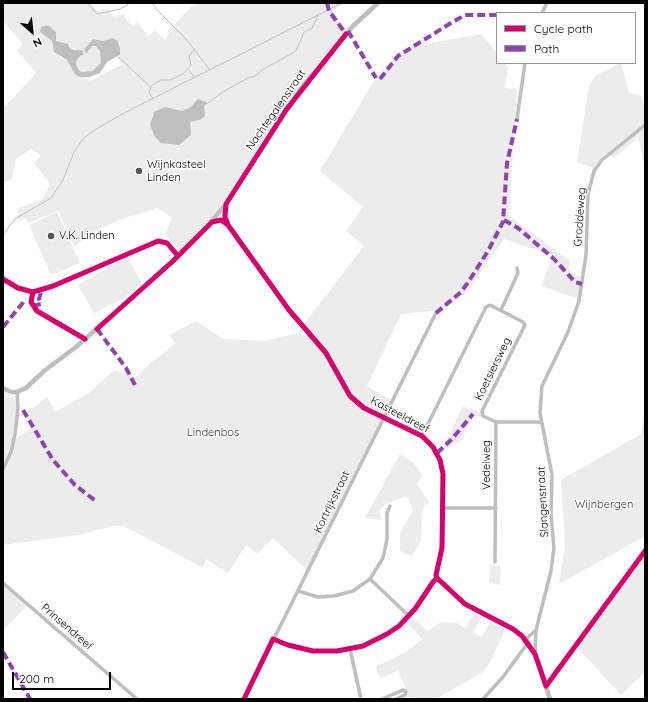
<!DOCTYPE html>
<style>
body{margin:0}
#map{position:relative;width:648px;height:702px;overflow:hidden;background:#fff;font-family:Quicksand,sans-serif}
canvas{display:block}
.frame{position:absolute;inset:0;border:4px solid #000;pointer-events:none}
.legend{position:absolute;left:496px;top:12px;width:140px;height:52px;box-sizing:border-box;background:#fff;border:1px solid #999;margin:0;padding:5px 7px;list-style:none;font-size:12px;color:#000}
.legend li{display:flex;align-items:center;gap:8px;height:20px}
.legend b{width:20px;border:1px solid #999}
.north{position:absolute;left:12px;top:12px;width:40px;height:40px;-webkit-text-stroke:3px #fff;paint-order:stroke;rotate:153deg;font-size:11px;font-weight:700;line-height:16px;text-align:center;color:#000}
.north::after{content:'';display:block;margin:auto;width:14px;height:18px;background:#000;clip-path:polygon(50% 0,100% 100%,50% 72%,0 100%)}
.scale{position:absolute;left:12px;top:672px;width:99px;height:18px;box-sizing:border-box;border:2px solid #000;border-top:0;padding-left:5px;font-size:12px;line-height:14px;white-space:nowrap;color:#000;-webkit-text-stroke:3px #fff;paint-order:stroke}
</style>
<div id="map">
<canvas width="648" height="702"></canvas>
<div class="frame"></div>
<ul class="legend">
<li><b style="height:5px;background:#d6006c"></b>Cycle path</li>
<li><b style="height:5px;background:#8e44ad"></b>Path</li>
</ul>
<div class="north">N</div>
<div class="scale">200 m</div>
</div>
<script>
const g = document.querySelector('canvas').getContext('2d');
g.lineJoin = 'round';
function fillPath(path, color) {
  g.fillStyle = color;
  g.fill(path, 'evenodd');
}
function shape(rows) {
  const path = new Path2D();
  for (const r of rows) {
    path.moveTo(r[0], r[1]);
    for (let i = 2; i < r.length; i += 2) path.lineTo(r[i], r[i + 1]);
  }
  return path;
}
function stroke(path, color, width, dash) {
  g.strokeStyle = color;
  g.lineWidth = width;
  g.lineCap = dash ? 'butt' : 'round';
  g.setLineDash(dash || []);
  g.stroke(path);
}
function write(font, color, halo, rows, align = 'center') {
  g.font = font + ' Quicksand,sans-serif';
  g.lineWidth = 3;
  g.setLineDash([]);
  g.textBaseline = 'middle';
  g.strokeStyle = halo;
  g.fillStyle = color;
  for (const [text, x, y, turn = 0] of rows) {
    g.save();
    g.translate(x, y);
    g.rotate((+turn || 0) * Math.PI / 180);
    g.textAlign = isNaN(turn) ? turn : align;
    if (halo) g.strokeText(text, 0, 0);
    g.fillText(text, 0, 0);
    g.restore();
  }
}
fillPath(shape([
 [3,3,92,3,97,11,109,10,114,17,125,14,124,16,128,22,133,26,137,22,148,36,155,30,165,40,174,25,191,7,201,3,347,3,333,10,346,30,316,67,272,127,217,213,180,251,165,234,172,218,158,208,124,218,97,230,74,246,58,211,29,223,26,218,17,222,18,208,43,199,50,184,34,163,41,155,31,149,16,159,11,180,3,182,3,109,36,73,17,50,23,44,3,21],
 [45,25,49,25,57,41,80,51,81,55,77,59,76,64,81,72,92,71,101,63,100,51,96,46,92,46,86,54,84,49,93,39,103,41,109,39,120,48,118,57,121,65,90,81,86,78,80,77,67,60,60,57,52,47,52,41,40,32],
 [194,102,204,106,204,117,200,120,190,122,188,136,179,145,161,143,155,137,152,129,152,115,169,108,182,111,189,108],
 [481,34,497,53,497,63,505,63,508,68,505,88,517,90,509,216,570,261,569,270,581,277,578,299,541,286,553,256,504,239,466,293,454,302,442,310,401,314,367,386,391,400,307,570,273,538,257,554,246,545,228,573,207,560,208,557,202,567,124,526,114,526,77,535,3,545,3,471,16,438,34,427,26,413,47,397,55,412,89,393,114,370,136,378,150,363,163,354,175,343,169,335,196,321,223,339,265,341,299,333,306,336,304,324,364,246,346,231,363,207,320,171,374,81,405,48],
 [621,63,629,93,641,96,644,105,645,169,638,136,623,151,613,157,605,153,593,168,577,162,589,86,596,75],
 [57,212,80,263,51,275,29,225],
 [127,257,142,283,124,298,94,313,78,285],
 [3,390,15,400,17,406,10,450,3,465],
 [463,406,481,413,482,417,473,416,461,440,441,453,439,449,444,446],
 [645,410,645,536,559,584,565,545,561,480,641,434],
 [400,454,414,463,422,475,417,484,429,502,422,509,421,541,411,556,400,551,400,533,413,511,407,496,386,504,379,511,382,520,365,518],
 [645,555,645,672,621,695,577,647],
 [491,565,501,567,500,585,489,582],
 [3,585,27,605,3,631],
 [475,613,481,617,473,633,482,637,490,622,505,630,490,662,482,673,435,699,410,699,398,670,382,678,378,675,376,667,406,652,422,639,407,622,412,617,428,631,441,622,457,623,465,628]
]), '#ececec');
fillPath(shape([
 [48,25,56,32,56,41,68,44,69,47,74,50,82,50,84,54,79,57,76,62,77,67,81,72,92,71,101,63,100,51,96,46,92,46,86,54,84,49,93,39,103,41,112,38,117,40,120,48,120,55,107,62,100,73,89,77,80,77,75,74,67,60,54,52,52,41,40,32,41,27],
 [198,99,208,103,204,106,205,116,200,120,190,122,191,135,179,145,161,143,155,137,150,125,154,112,165,107,182,111,189,108]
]), '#bfbfbf');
stroke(shape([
 [87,3,97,14,120,9,130,3],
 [152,3,160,13,186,39,210,70],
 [118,57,151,87,149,92,153,99],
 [189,70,194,77],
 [151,86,161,80,170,80,183,74,191,65,189,56,194,50],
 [208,103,226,90,250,77,254,77,262,70,296,51,304,32,312,28,318,16],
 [3,235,15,219,51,198,63,180,74,152,82,140,90,133,122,114,342,3]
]), '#bfbfbf', 1);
stroke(shape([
 [542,13,547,3],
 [517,119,525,63],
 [3,279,4,279],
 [501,310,518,273,517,268],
 [52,321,85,339],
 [422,436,486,307,490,305,523,322,525,325,482,411,483,416,496,422,541,422],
 [3,469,11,452,15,434,18,408,17,392],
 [443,508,496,508],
 [495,562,496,422],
 [370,579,409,616],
 [3,583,137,699],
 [298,591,318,597,334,596,353,591,370,579,383,558,387,539,387,513,390,506],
 [273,639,288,645,313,651,337,651,363,646,387,634,399,626,415,609,433,582,437,578],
 [526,639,536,630],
 [350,649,361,699],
 [535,654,536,630,551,571,554,548,551,514,552,475,540,413,542,386,568,332,579,301,586,255,588,194,594,171,602,160,645,125],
 [244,699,436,313],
 [382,699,403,690,406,692,405,695,396,699],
 [483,699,503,677,527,644]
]), '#bebebe', 3.5);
stroke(shape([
 [226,204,224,214,228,225,289,310,326,353,350,396,364,408,422,436,433,447,440,460,443,474,442,548,436,575,437,578,465,604,513,629,526,639,535,654,550,699],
 [211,222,226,204,300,90,353,26,378,3],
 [3,388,11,392,17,392,26,388,44,371,76,347,173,261,212,222,221,220,228,225]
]), '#bebebe', 4.5);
stroke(shape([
 [327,3,329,11,346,34],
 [348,31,376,78],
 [380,79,398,56,451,23,465,15,497,15],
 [504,220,518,228,554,259,575,282,582,284],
 [33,306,41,304,39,299,42,289],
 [436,313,461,292,469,281,488,251,503,222,507,163,517,119],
 [3,327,26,299],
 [97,329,126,368,135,385],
 [23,410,53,460,75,485,97,502],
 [437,453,452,439,473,414],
 [3,652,30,699]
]), '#8e44ad', 4, [8, 4]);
stroke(shape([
 [346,34,286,110,226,204,225,217,228,225,289,310,326,353,350,396,364,408,422,436,433,447,440,460,443,474,442,548,436,575,437,578,465,604,513,629,522,636,535,654,546,686],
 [3,279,18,288,33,292,53,286,158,241,167,243,178,256],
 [33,292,31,302,37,311,85,339],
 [97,329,173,261,212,222,221,220,228,225],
 [546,686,645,551],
 [244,699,273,639,288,645,313,651,337,651,363,646,387,634,399,626,415,609,433,582,437,578]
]), '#d6006c', 5);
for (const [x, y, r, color] of [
 [139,171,4,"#595959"],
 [51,236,4,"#595959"]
]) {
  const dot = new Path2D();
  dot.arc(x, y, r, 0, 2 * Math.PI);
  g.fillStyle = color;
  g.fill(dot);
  stroke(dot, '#fff', 1.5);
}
write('11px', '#000', '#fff', [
 ["Nachtegalenstraat",276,110,-55],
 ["Groddeweg",580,217,-86],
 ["Koetsiersweg",493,369,-64],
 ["Kasteeldreef",400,415,28],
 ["Vedelweg",487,465,-90],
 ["Kortrijkstraat",332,502,-64],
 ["Slangenstraat",543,502,-93],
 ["Prinsendreef",67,627,41]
]);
write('11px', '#000', '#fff', [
 ["Wijnkasteel",147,165],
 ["Linden",147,178],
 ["V.K. Linden",59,236]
], 'left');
write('11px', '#333', '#fff', [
 ["Lindenbos",213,433],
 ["Wijnbergen",604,505]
]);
</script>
